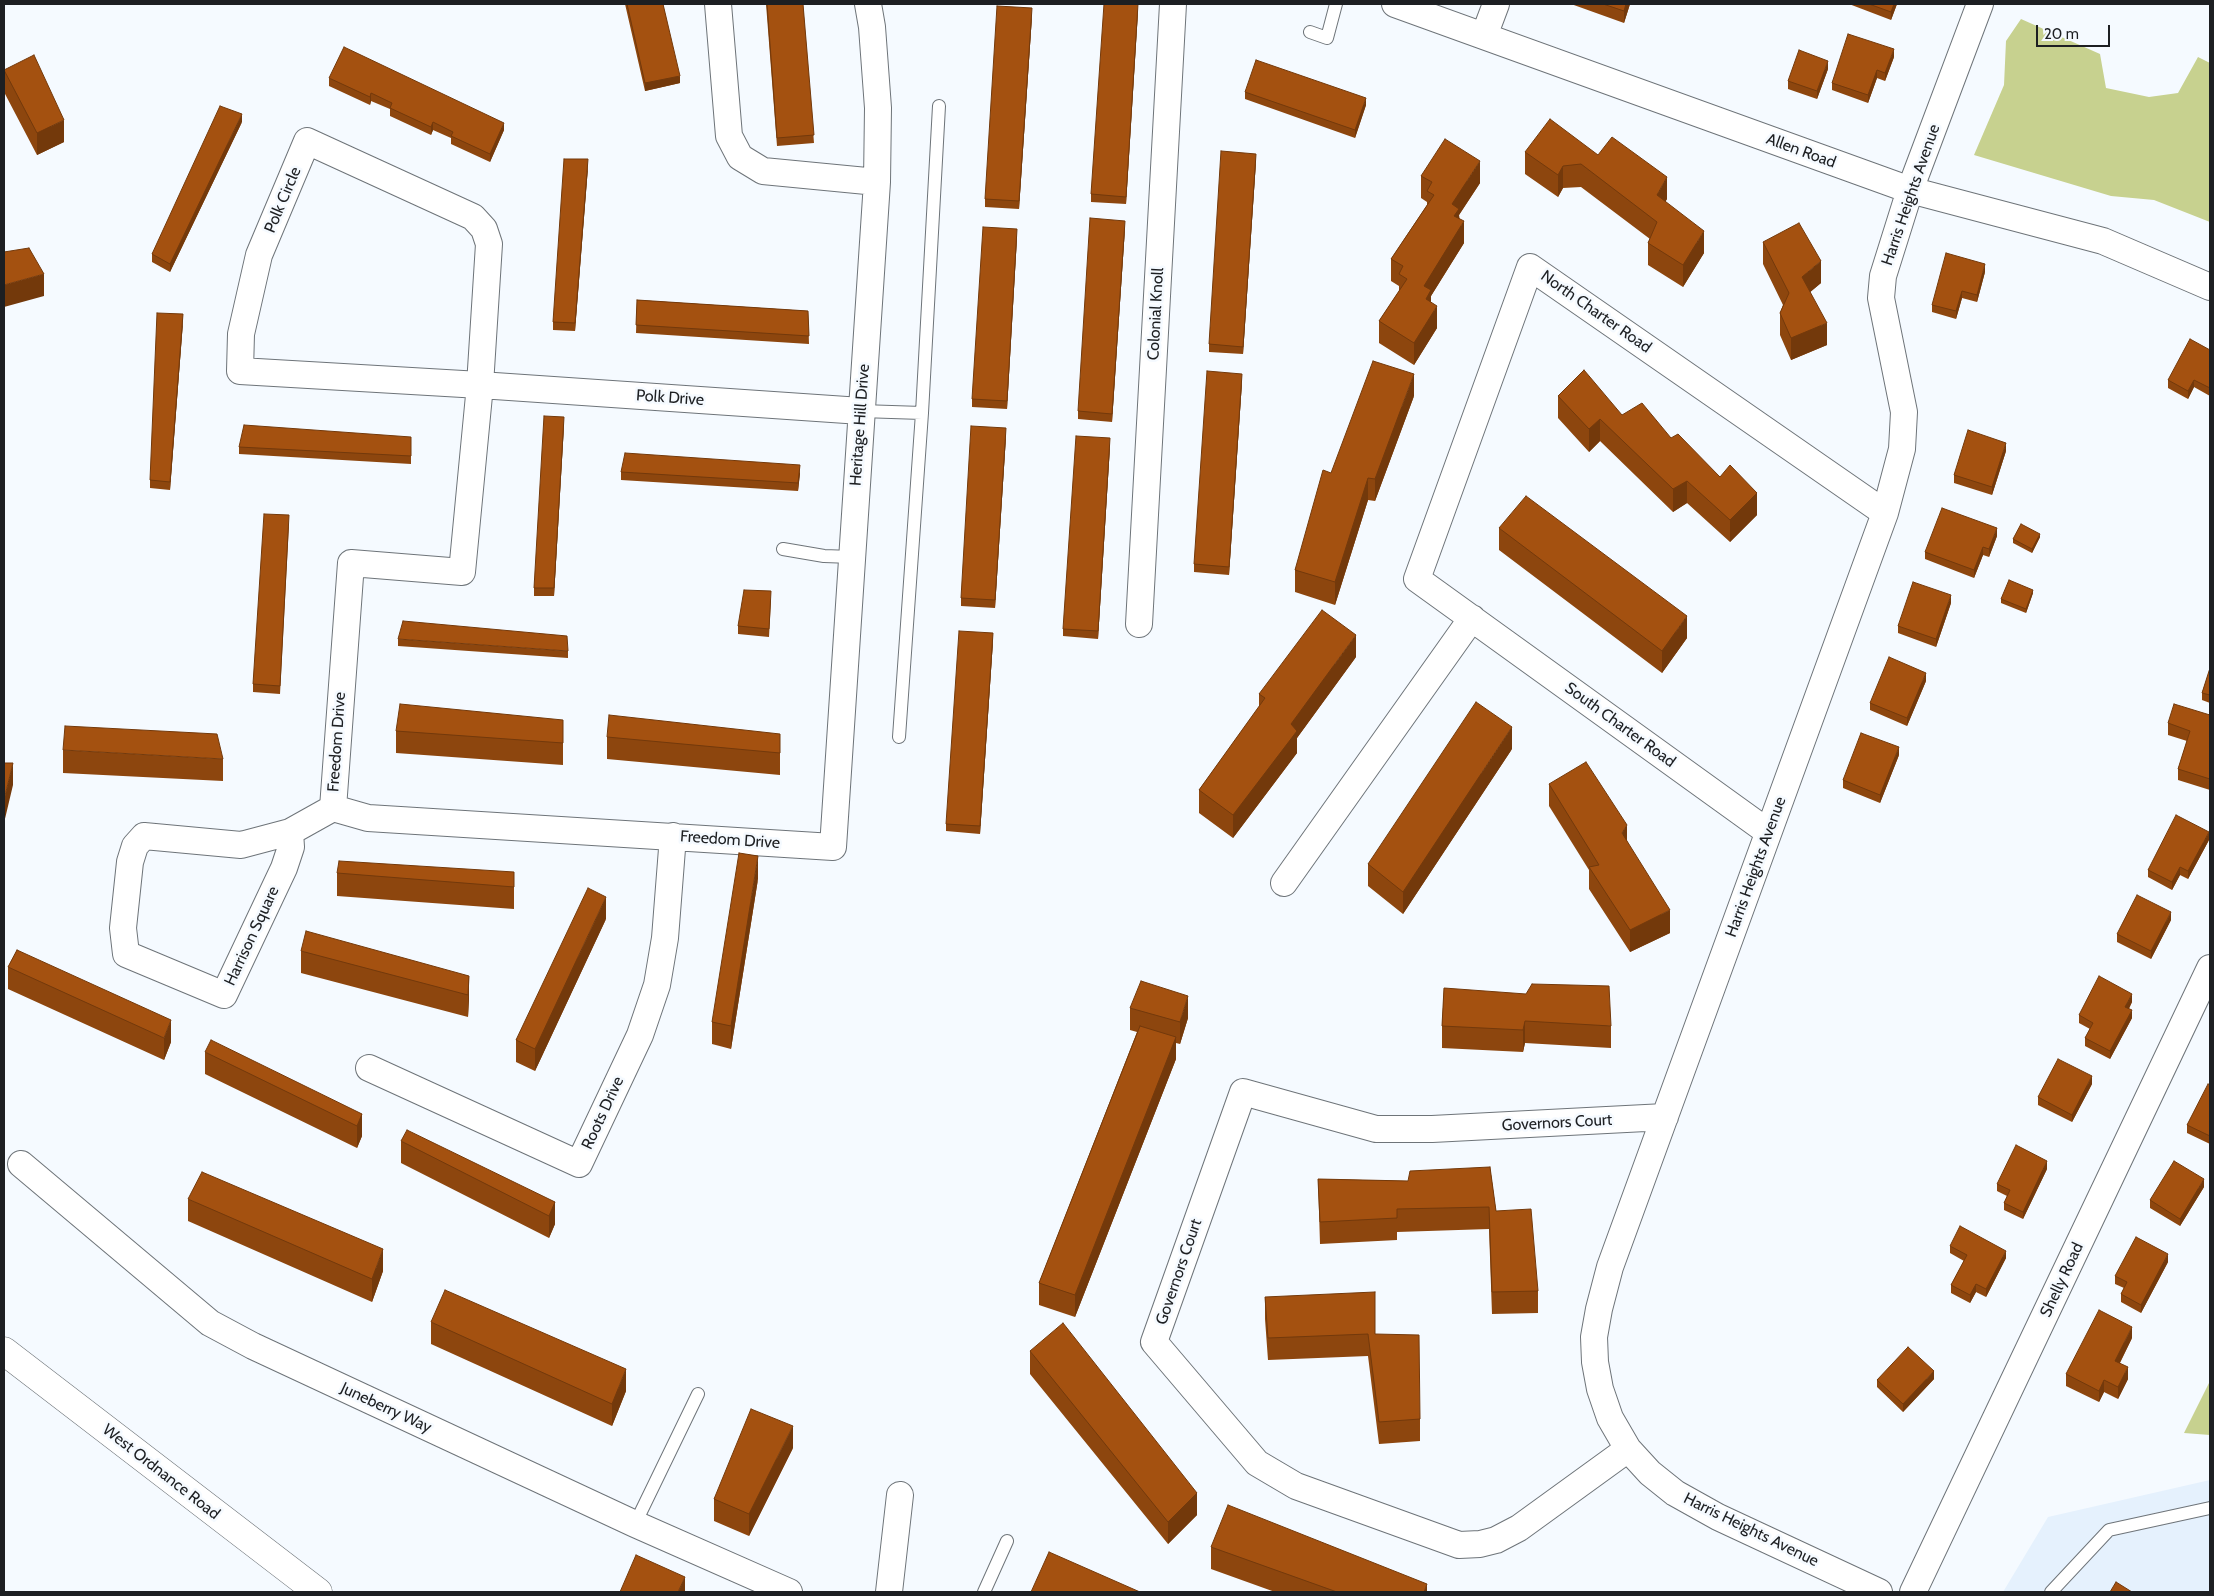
<!DOCTYPE html>
<style>
body{margin:0}
#map{position:relative;width:2214px;height:1596px;overflow:hidden;background:#f5faff;font-family:Cabin,sans-serif}
canvas{display:block}
.frame{position:absolute;inset:0;border:5px solid #1d1f22;pointer-events:none}
.scale{position:absolute;left:2036px;top:25px;width:74px;height:22px;box-sizing:border-box;border:2px solid #1d1f22;border-top:0;padding-left:6px;font-size:15px;line-height:18px;white-space:nowrap;color:#1d1f22;-webkit-text-stroke:4px #f5faff;paint-order:stroke}
</style>
<div id="map">
<canvas width="2214" height="1596"></canvas>
<div class="frame"></div>
<div class="scale">20 m</div>
</div>
<script>
const g = document.querySelector('canvas').getContext('2d');
g.lineJoin = 'round';
function fillPath(path, color) {
  g.fillStyle = color;
  g.fill(path, 'evenodd');
}
function shape(rows) {
  const path = new Path2D();
  for (const r of rows) {
    path.moveTo(r[0], r[1]);
    for (let i = 2; i < r.length; i += 2) path.lineTo(r[i], r[i + 1]);
  }
  return path;
}
function stroke(path, color, width, dash) {
  g.strokeStyle = color;
  g.lineWidth = width;
  g.lineCap = dash ? 'butt' : 'round';
  g.setLineDash(dash || []);
  g.stroke(path);
}
function write(font, color, halo, rows, align = 'center') {
  g.font = font + ' Cabin,sans-serif';
  g.lineWidth = 5;
  g.setLineDash([]);
  g.textBaseline = 'middle';
  g.strokeStyle = halo;
  g.fillStyle = color;
  for (const [text, x, y, turn = 0] of rows) {
    g.save();
    g.translate(x, y);
    g.rotate((+turn || 0) * Math.PI / 180);
    g.textAlign = isNaN(turn) ? turn : align;
    if (halo) g.strokeText(text, 0, 0);
    g.fillText(text, 0, 0);
    g.restore();
  }
}
fillPath(shape([
 [2210,1480,2210,1592,2003,1592,2048,1517]
]), '#e5f1fd');
fillPath(shape([
 [2021,19,2100,54,2106,88,2149,97,2178,93,2198,57,2210,63,2210,222,2154,200,2111,196,1974,155,2004,85,2006,41],
 [2210,1381,2210,1435,2184,1433]
]), '#c7d18f');
const lane = shape([
 [1310,32,1327,38,1336,4],
 [861,411,922,413],
 [783,549,824,556,852,557],
 [899,737,922,413,939,106],
 [635,1524,698,1394],
 [984,1592,1007,1541],
 [2051,1592,2109,1530,2210,1508]
]);
const street = shape([
 [718,4,729,136,740,157,763,171,877,182],
 [1395,4,1910,190,2103,241,2210,287],
 [1484,36,1496,4],
 [1139,624,1173,4],
 [333,808,351,563,462,572,480,385,489,244,484,229,473,217,307,141,259,255,241,334,240,371,480,385,861,411],
 [333,808,368,818,833,847,877,182,878,108,872,27,868,4],
 [290,832,291,847,284,868,224,995,126,954,123,928,130,862,135,846,144,836,241,845,290,832,333,808],
 [1768,832,1417,579,1530,267,1885,513],
 [1284,883,1472,618],
 [369,1068,579,1164,640,1035,657,985,665,938,673,836],
 [21,1164,210,1323,253,1346,635,1524,789,1592],
 [1628,1449,1519,1528,1496,1540,1480,1544,1459,1545,1296,1486,1257,1463,1154,1342,1243,1092,1376,1129,1432,1129,1665,1117],
 [889,1592,900,1495],
 [1879,1592,1718,1517,1675,1493,1650,1473,1628,1449,1610,1418,1600,1389,1595,1362,1594,1337,1599,1309,1610,1267,1885,513,1902,449,1904,412,1881,298,1883,276,1910,190,1980,4],
 [1913,1592,2210,968]
]);
const secondary = shape([
 [4,1351,318,1592]
]);
stroke(lane, '#6e7479', 14);
stroke(street, '#6e7479', 28);
stroke(secondary, '#6e7479', 29);
stroke(lane, '#fff', 12);
stroke(street, '#fff', 26);
stroke(secondary, '#fff', 28);
fillPath(shape([
 [625,4,663,4,680,83,645,91],
 [766,4,803,4,814,143,777,146],
 [1571,4,1630,4,1624,23],
 [1849,4,1897,4,1891,20],
 [1138,11,1126,204,1091,202,1091,194],
 [1032,16,1019,209,985,207,985,199],
 [1894,57,1885,81,1877,78,1868,103,1832,90,1832,83],
 [1828,69,1817,99,1788,89,1788,81],
 [4,70,64,142,37,155,4,92],
 [329,78,504,130,490,162,451,144,451,138,433,130,431,135,390,116,390,109,371,101,370,105,329,86],
 [1245,92,1366,105,1355,138,1245,99],
 [242,122,170,272,152,262,152,254],
 [1525,152,1598,155,1667,199,1665,201,1704,253,1683,287,1648,265,1648,243,1650,239,1581,187,1563,188,1558,197,1525,174],
 [1256,161,1243,354,1209,352,1209,344],
 [588,167,575,331,553,330,553,322],
 [1421,176,1480,183,1459,215,1464,243,1431,296,1431,302,1437,328,1414,365,1379,343,1379,321,1399,291,1399,286,1391,281,1391,259,1427,205,1427,202,1421,198],
 [1125,228,1112,422,1078,419,1078,411],
 [1017,237,1007,409,972,407,972,399],
 [1763,242,1821,283,1810,292,1827,345,1791,360,1780,335,1780,313,1783,305,1763,264],
 [1985,272,1977,302,1962,298,1956,319,1932,312,1932,305],
 [637,300,808,311,809,344,636,333],
 [183,322,170,490,150,488,150,480],
 [2210,350,2210,396,2194,387,2188,399,2168,388,2168,380],
 [1242,382,1229,575,1194,572,1194,564],
 [1414,396,1375,501,1368,500,1335,605,1295,592,1295,570,1331,473],
 [1558,396,1622,415,1671,438,1757,515,1730,542,1687,503,1673,512,1600,441,1589,452,1558,418],
 [564,425,554,596,534,596,534,588],
 [1006,436,995,608,961,606,961,598],
 [411,437,411,464,239,454,239,447],
 [1110,446,1098,639,1063,636,1063,629],
 [2006,451,1992,495,1954,483,1954,475],
 [621,472,800,473,798,491,621,480],
 [289,523,280,694,253,692,253,684],
 [1499,528,1687,638,1662,673,1499,550],
 [1997,536,1989,557,1983,555,1974,578,1925,559,1925,552],
 [2040,537,2032,553,2013,543,2013,539],
 [2033,593,2026,613,2001,603,2001,599],
 [771,599,769,637,738,634,738,626],
 [1951,603,1936,647,1898,633,1898,626],
 [398,639,568,651,568,658,398,646],
 [993,641,980,834,946,831,946,824],
 [1356,657,1297,738,1297,753,1233,838,1199,813,1199,790,1259,707,1259,694],
 [2210,668,2210,703,2202,700,2202,693],
 [1926,681,1907,726,1870,710,1870,703],
 [2210,715,2210,790,2178,780,2178,769,2187,741,2168,735,2168,723],
 [563,720,563,765,396,753,396,731],
 [780,734,780,775,607,759,607,737],
 [1512,749,1403,914,1368,886,1368,864],
 [63,750,223,759,223,781,63,773],
 [1899,755,1880,803,1843,788,1843,780],
 [1549,784,1627,841,1670,933,1630,952,1589,889,1589,870,1549,806],
 [2209,840,2188,879,2180,875,2172,890,2148,877,2148,870],
 [514,872,514,909,337,896,337,873],
 [758,879,731,1049,712,1044,712,1022],
 [606,919,535,1071,516,1062,516,1040],
 [2171,920,2151,959,2117,942,2117,934],
 [17,950,171,1042,164,1060,8,989,8,967],
 [301,951,469,976,469,998,468,1017,301,973],
 [1444,988,1611,1026,1611,1048,1525,1043,1523,1052,1442,1048,1442,1026],
 [2132,1002,2129,1009,2132,1018,2110,1059,2085,1046,2085,1038,2090,1029,2079,1023,2079,1015],
 [1130,1008,1188,1018,1180,1044,1176,1043,1176,1059,1075,1317,1039,1305,1039,1283,1137,1032,1130,1030],
 [205,1052,362,1114,362,1136,357,1148,205,1074],
 [2092,1084,2072,1122,2038,1105,2038,1097],
 [2210,1085,2210,1144,2187,1133,2187,1125],
 [401,1141,555,1202,555,1224,549,1238,401,1163],
 [1490,1167,1496,1211,1538,1291,1538,1313,1492,1314,1489,1229,1397,1232,1397,1240,1320,1244,1318,1179,1408,1181],
 [2047,1169,2023,1219,2004,1210,2004,1203,2007,1196,1997,1191,1997,1184],
 [2204,1187,2180,1226,2150,1208,2150,1200],
 [188,1199,383,1271,372,1302,188,1221],
 [1950,1246,2006,1258,1986,1297,1976,1292,1970,1303,1951,1293,1951,1285,1964,1261,1950,1253],
 [2168,1262,2141,1313,2121,1302,2121,1294,2124,1288,2115,1284,2115,1276],
 [1265,1297,1375,1334,1420,1419,1420,1441,1379,1444,1368,1356,1268,1360,1265,1319],
 [431,1322,626,1391,612,1426,431,1344],
 [2132,1338,2120,1363,2128,1379,2118,1399,2104,1392,2099,1402,2066,1386,2066,1374],
 [1030,1351,1197,1515,1168,1544,1030,1374],
 [1934,1379,1903,1412,1877,1387,1877,1380],
 [793,1448,749,1536,714,1521,714,1499],
 [1211,1547,1427,1592,1275,1592,1211,1569]
]), '#8d460e');
fillPath(shape([
 [1138,4,1138,11,1126,204,1126,197],
 [1626,4,1630,4,1624,23,1624,11],
 [1894,4,1897,4,1891,20,1891,12],
 [1032,8,1032,16,1019,209,1019,201],
 [1894,49,1894,57,1885,81,1885,73],
 [1828,61,1828,69,1817,99,1817,91],
 [1877,70,1877,78,1868,103,1868,95],
 [680,76,680,83,645,91,645,83],
 [371,93,371,101,370,105,370,97],
 [1366,98,1366,105,1355,138,1355,130],
 [242,114,242,122,170,272,170,264],
 [64,120,64,142,37,155,37,133],
 [433,122,433,130,431,135,431,127],
 [504,123,504,130,490,162,490,154],
 [1256,154,1256,161,1243,354,1243,347],
 [588,159,588,167,575,331,575,323],
 [1480,161,1480,183,1459,215,1459,229,1464,221,1464,243,1431,296,1431,312,1426,321,1424,286,1452,204],
 [1563,166,1563,188,1558,197,1558,175],
 [1667,177,1667,199,1657,217,1657,195],
 [1125,221,1125,228,1112,422,1112,414],
 [1017,229,1017,237,1007,409,1007,401],
 [1704,231,1704,253,1683,287,1683,265],
 [1821,261,1821,283,1802,299,1802,277],
 [1985,264,1985,272,1977,302,1977,295],
 [44,274,44,296,4,307,4,285],
 [1962,291,1962,298,1956,319,1956,311],
 [1437,306,1437,328,1414,365,1414,343],
 [183,314,183,322,170,490,170,482],
 [1827,323,1827,345,1791,360,1791,338],
 [1242,374,1242,382,1229,575,1229,567],
 [1414,374,1414,396,1375,501,1375,479],
 [2194,380,2194,387,2188,399,2188,391],
 [564,417,564,425,554,596,554,588],
 [1600,419,1600,441,1589,452,1589,429],
 [1006,428,1006,436,995,608,995,600],
 [1110,438,1110,446,1098,639,1098,631],
 [2006,443,2006,451,1992,495,1992,487],
 [800,465,800,473,798,491,798,483],
 [1368,478,1368,500,1335,605,1335,582],
 [1687,481,1687,503,1673,512,1673,489],
 [1757,493,1757,515,1730,542,1730,520],
 [1997,528,1997,536,1989,557,1989,549],
 [2040,534,2040,537,2032,553,2032,549],
 [1983,547,1983,555,1974,578,1974,570],
 [2033,590,2033,593,2026,613,2026,609],
 [1951,595,1951,603,1936,647,1936,639],
 [1687,616,1687,638,1662,673,1662,651],
 [993,633,993,641,980,834,980,826],
 [1356,635,1356,657,1297,738,1297,753,1233,838,1233,815,1291,724],
 [1926,673,1926,681,1907,726,1907,718],
 [1512,727,1512,749,1403,914,1403,892],
 [1899,747,1899,755,1880,803,1880,795],
 [13,763,13,785,4,823,4,800],
 [1627,825,1627,847,1622,833],
 [2209,832,2209,840,2188,879,2188,871],
 [758,856,758,879,731,1049,731,1026],
 [2180,867,2180,875,2172,890,2172,882],
 [606,897,606,919,535,1071,535,1049],
 [1670,910,1670,933,1630,952,1630,930],
 [2171,912,2171,920,2151,959,2151,951],
 [469,976,469,998,468,1017,468,995],
 [2132,994,2132,1002,2125,1015,2125,1007],
 [1188,996,1188,1018,1180,1044,1180,1022],
 [2132,1010,2132,1018,2110,1059,2110,1051],
 [171,1020,171,1042,164,1060,164,1038],
 [1525,1021,1525,1043,1523,1052,1523,1030],
 [1176,1037,1176,1059,1075,1317,1075,1295],
 [2092,1076,2092,1084,2072,1122,2072,1115],
 [362,1114,362,1136,357,1148,357,1126],
 [2047,1161,2047,1169,2023,1219,2023,1212],
 [2204,1179,2204,1187,2180,1226,2180,1219],
 [555,1202,555,1224,549,1238,549,1216],
 [383,1249,383,1271,372,1302,372,1279],
 [2006,1251,2006,1258,1986,1297,1986,1289],
 [2168,1254,2168,1262,2141,1313,2141,1305],
 [1976,1284,1976,1292,1970,1303,1970,1295],
 [2132,1327,2132,1338,2115,1372,2115,1361],
 [2128,1367,2128,1379,2118,1399,2118,1387],
 [626,1369,626,1391,612,1426,612,1404],
 [1934,1371,1934,1379,1903,1412,1903,1404],
 [2104,1380,2104,1392,2099,1402,2099,1391],
 [793,1426,793,1448,749,1536,749,1514],
 [1197,1493,1197,1515,1168,1544,1168,1522],
 [685,1577,685,1592,678,1592],
 [1427,1584,1427,1592,1424,1592]
]), '#73390b');
const building = shape([
 [627,4,663,4,680,76,645,83,627,4],
 [767,4,803,4,814,135,777,138,767,4],
 [1104,4,1138,4,1126,197,1091,194,1104,4],
 [1603,4,1626,4,1624,11,1603,4],
 [1869,4,1894,4,1891,12,1869,4],
 [997,6,1032,8,1019,201,985,199,997,6],
 [1848,34,1894,49,1885,73,1877,70,1868,95,1832,83,1848,34],
 [344,47,504,123,490,154,451,136,453,132,433,122,431,127,390,108,392,103,371,93,370,97,329,78,344,47],
 [1799,50,1828,61,1817,91,1788,81,1799,50],
 [34,55,64,120,37,133,4,70,34,55],
 [1256,60,1366,98,1355,130,1245,92,1256,60],
 [220,106,242,114,170,264,152,254,220,106],
 [1550,119,1598,155,1612,137,1667,177,1657,195,1704,231,1683,265,1648,243,1657,222,1581,164,1563,166,1558,175,1525,152,1550,119],
 [1445,139,1480,161,1452,204,1459,209,1454,216,1464,221,1424,286,1431,290,1426,299,1437,306,1414,343,1379,321,1407,279,1399,274,1403,266,1391,259,1434,195,1427,191,1432,182,1421,176,1445,139],
 [1221,151,1256,154,1243,347,1209,344,1221,151],
 [564,159,588,159,575,323,553,322,564,159],
 [1090,218,1125,221,1112,414,1078,411,1090,218],
 [1799,223,1821,261,1802,277,1827,323,1791,338,1780,313,1789,293,1763,242,1799,223],
 [983,227,1017,229,1007,401,972,399,983,227],
 [29,248,44,274,4,285,4,252,29,248],
 [1946,253,1985,264,1977,295,1962,291,1956,311,1932,305,1946,253],
 [637,300,808,311,809,336,636,325,637,300],
 [157,313,183,314,170,482,150,480,157,313],
 [2190,339,2210,350,2210,388,2194,380,2188,391,2168,380,2190,339],
 [1373,361,1414,374,1375,479,1368,478,1335,582,1295,570,1323,470,1331,473,1373,361],
 [1584,370,1622,415,1642,403,1671,438,1678,434,1720,477,1730,465,1757,493,1730,520,1687,481,1673,489,1600,419,1589,429,1558,396,1584,370],
 [1207,371,1242,374,1229,567,1194,564,1207,371],
 [544,416,564,417,554,588,534,588,544,416],
 [244,425,411,437,411,456,239,447,244,425],
 [971,426,1006,428,995,600,961,598,971,426],
 [1968,430,2006,443,1992,487,1954,475,1968,430],
 [1076,436,1110,438,1098,631,1063,629,1076,436],
 [625,453,800,465,798,483,621,472,625,453],
 [1526,496,1687,616,1662,651,1499,528,1526,496],
 [1942,508,1997,528,1989,549,1983,547,1974,570,1925,552,1942,508],
 [264,514,289,515,280,686,253,684,264,514],
 [2021,524,2040,534,2032,549,2013,539,2021,524],
 [2009,580,2033,590,2026,609,2001,599,2009,580],
 [1913,582,1951,595,1936,639,1898,626,1913,582],
 [744,590,771,591,769,629,738,626,744,590],
 [1322,610,1356,635,1291,724,1297,731,1233,815,1199,790,1265,698,1259,694,1322,610],
 [403,621,567,636,568,651,398,639,403,621],
 [959,631,993,633,980,826,946,824,959,631],
 [1889,657,1926,673,1907,718,1870,703,1889,657],
 [2210,668,2210,695,2202,693,2210,668],
 [1476,702,1512,727,1403,892,1368,864,1476,702],
 [400,704,563,720,563,743,396,731,400,704],
 [2174,704,2210,715,2210,779,2178,769,2190,731,2168,723,2174,704],
 [609,715,780,734,780,753,607,737,609,715],
 [65,726,217,734,223,759,63,750,65,726],
 [1861,733,1899,747,1880,795,1843,780,1861,733],
 [1586,762,1627,825,1622,833,1670,910,1630,930,1589,867,1599,865,1549,784,1586,762],
 [4,763,13,763,4,800,4,763],
 [2176,815,2209,832,2188,871,2180,867,2172,882,2148,870,2176,815],
 [739,853,758,856,731,1026,712,1022,739,853],
 [339,861,514,872,514,887,337,873,339,861],
 [588,888,606,897,535,1049,516,1040,588,888],
 [2137,895,2171,912,2151,951,2117,934,2137,895],
 [306,931,469,976,468,995,301,951,306,931],
 [17,950,171,1020,164,1038,8,967,17,950],
 [2099,976,2132,994,2125,1007,2132,1010,2110,1051,2085,1038,2093,1023,2079,1015,2099,976],
 [1141,981,1188,996,1180,1022,1130,1008,1141,981],
 [1532,984,1609,986,1611,1026,1525,1021,1523,1030,1442,1026,1444,988,1526,994,1532,984],
 [1140,1026,1176,1037,1075,1295,1039,1283,1140,1026],
 [211,1040,362,1114,357,1126,205,1052,211,1040],
 [2058,1059,2092,1076,2072,1115,2038,1097,2058,1059],
 [2208,1084,2210,1085,2210,1136,2187,1125,2208,1084],
 [407,1130,555,1202,549,1216,401,1141,407,1130],
 [2016,1145,2047,1161,2023,1212,2004,1203,2010,1190,1997,1184,2016,1145],
 [2174,1161,2204,1179,2180,1219,2150,1200,2174,1161],
 [1490,1167,1496,1211,1531,1209,1538,1291,1492,1292,1489,1207,1397,1209,1397,1218,1320,1222,1318,1179,1408,1181,1410,1171,1490,1167],
 [202,1172,383,1249,372,1279,188,1199,202,1172],
 [1960,1226,2006,1251,1986,1289,1976,1284,1970,1295,1951,1285,1967,1255,1950,1246,1960,1226],
 [2136,1237,2168,1254,2141,1305,2121,1294,2127,1282,2115,1276,2136,1237],
 [445,1290,626,1369,612,1404,431,1322,445,1290],
 [1375,1292,1375,1334,1419,1335,1420,1419,1379,1422,1368,1334,1268,1338,1265,1297,1375,1292],
 [2099,1310,2132,1327,2115,1361,2128,1367,2118,1387,2104,1380,2099,1391,2066,1374,2099,1310],
 [1063,1323,1197,1493,1168,1522,1030,1351,1063,1323],
 [1908,1347,1934,1371,1903,1404,1877,1380,1908,1347],
 [751,1409,793,1426,749,1514,714,1499,751,1409],
 [1228,1505,1427,1584,1424,1592,1337,1592,1211,1547,1228,1505],
 [1049,1552,1140,1592,1031,1592,1049,1552],
 [636,1555,685,1577,678,1592,620,1592,636,1555],
 [2116,1582,2132,1592,2110,1592,2116,1582]
]);
fillPath(building, '#a45110');
stroke(building, '#73390b', 1);
write('16px', '#1d1f22', '#f5faff', [
 ["Allen Road",1801,151,20],
 ["Harris Heights Avenue",1911,195,-71],
 ["Polk Circle",283,200,-67],
 ["North Charter Road",1596,312,35],
 ["Colonial Knoll",1156,314,-87],
 ["Polk Drive",670,398,4],
 ["Heritage Hill Drive",860,425,-86],
 ["South Charter Road",1620,725,36],
 ["Freedom Drive",337,742,-86],
 ["Freedom Drive",730,840,4],
 ["Harris Heights Avenue",1756,867,-70],
 ["Harrison Square",252,936,-65],
 ["Roots Drive",603,1113,-65],
 ["Governors Court",1557,1123,-3],
 ["Governors Court",1179,1272,-71],
 ["Shelly Road",2062,1280,-65],
 ["Juneberry Way",386,1408,25],
 ["West Ordnance Road",161,1472,38],
 ["Harris Heights Avenue",1751,1530,26]
]);
</script>
